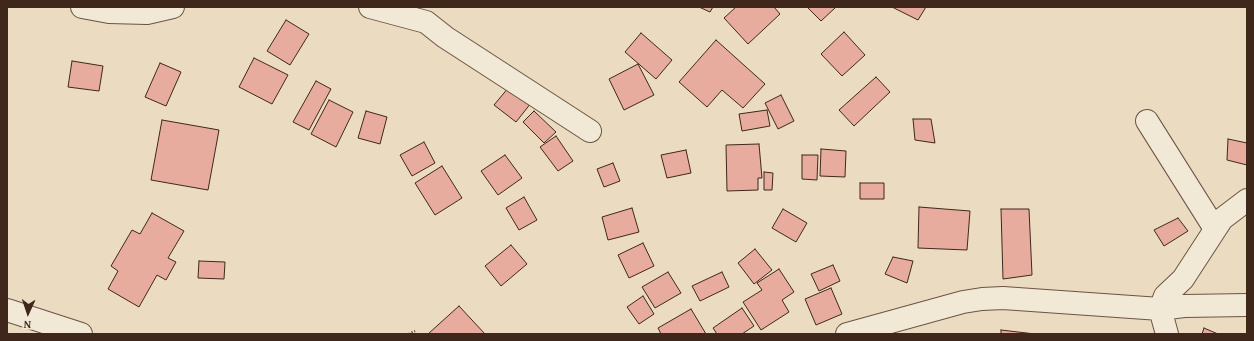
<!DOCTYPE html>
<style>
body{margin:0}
#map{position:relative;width:1254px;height:341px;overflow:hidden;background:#ebdbc0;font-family:"Gentium Book Plus",serif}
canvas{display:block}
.frame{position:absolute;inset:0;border:8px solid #3f271c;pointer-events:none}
.north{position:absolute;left:8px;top:293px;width:40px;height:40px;-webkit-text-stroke:3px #f2e8d6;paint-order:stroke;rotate:183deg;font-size:11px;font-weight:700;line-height:16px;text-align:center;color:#3f271c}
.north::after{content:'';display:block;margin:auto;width:14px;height:18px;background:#3f271c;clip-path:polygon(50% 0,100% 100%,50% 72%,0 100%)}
</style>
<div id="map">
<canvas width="1254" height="341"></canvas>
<div class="frame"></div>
<div class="north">N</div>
</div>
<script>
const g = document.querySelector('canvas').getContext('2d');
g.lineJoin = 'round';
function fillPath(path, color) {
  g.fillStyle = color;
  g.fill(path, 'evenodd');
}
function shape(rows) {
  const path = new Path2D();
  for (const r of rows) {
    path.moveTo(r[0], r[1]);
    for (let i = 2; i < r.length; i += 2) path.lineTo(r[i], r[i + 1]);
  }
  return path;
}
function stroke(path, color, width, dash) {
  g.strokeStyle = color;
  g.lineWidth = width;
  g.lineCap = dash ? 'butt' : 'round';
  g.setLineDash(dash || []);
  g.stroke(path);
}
const building = shape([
 [699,7,713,7,710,12,699,7],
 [736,7,774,7,780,14,748,44,724,18,736,7],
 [807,7,836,7,821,21,807,7],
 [892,7,926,7,918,20,892,7],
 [286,20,309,34,290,65,267,51,286,20],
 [844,32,865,55,842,76,821,54,844,32],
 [641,33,672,60,656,79,625,52,641,33],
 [716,40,765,84,743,108,722,90,707,107,679,82,716,40],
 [254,58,288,75,272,104,239,87,254,58],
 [72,61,103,66,99,91,68,87,72,61],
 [160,63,181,72,166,106,145,97,160,63],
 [638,64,654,95,624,110,609,79,638,64],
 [876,77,890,92,854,126,839,110,876,77],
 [316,81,331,89,309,130,293,122,316,81],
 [514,81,535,98,516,122,494,105,514,81],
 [781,95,794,121,778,129,765,103,781,95],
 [329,100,353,112,336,147,311,134,329,100],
 [767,110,770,126,742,131,739,114,767,110],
 [366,111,387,117,380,144,358,138,366,111],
 [534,111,556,132,544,143,523,122,534,111],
 [913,119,931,119,935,143,915,140,913,119],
 [162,120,219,130,208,190,151,180,162,120],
 [556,136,573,161,558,171,540,147,556,136],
 [1228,139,1247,143,1247,165,1227,160,1228,139],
 [424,142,435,163,412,176,400,155,424,142],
 [759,144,762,178,758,178,758,190,727,191,726,145,759,144],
 [821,149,846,151,845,177,820,176,821,149],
 [686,150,691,173,667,178,661,155,686,150],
 [505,155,522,178,498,195,481,171,505,155],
 [802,155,818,155,817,180,802,179,802,155],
 [613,163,620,181,604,187,597,169,613,163],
 [442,166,462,198,435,215,415,183,442,166],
 [764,172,773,173,772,190,764,190,764,172],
 [860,183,884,183,884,199,860,199,860,183],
 [524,197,537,220,519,230,506,208,524,197],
 [919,207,970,211,967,250,918,248,919,207],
 [632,208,639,232,608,240,602,217,632,208],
 [783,209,807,223,796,242,772,228,783,209],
 [1001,209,1029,209,1032,275,1003,279,1001,209],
 [152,213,184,231,168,258,176,262,166,280,157,275,139,307,108,289,118,271,111,266,132,230,140,234,152,213],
 [1178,218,1188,231,1164,246,1154,230,1178,218],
 [643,243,654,266,629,278,618,255,643,243],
 [511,245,527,264,501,286,485,266,511,245],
 [755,249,772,270,754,284,738,263,755,249],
 [893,257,913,261,907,283,885,274,893,257],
 [199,261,225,262,224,279,198,278,199,261],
 [833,265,840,281,819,291,811,274,833,265],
 [779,269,794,292,782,300,789,312,761,330,743,302,762,290,757,283,779,269],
 [668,272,681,293,655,308,642,287,668,272],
 [722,272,729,287,700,301,692,286,722,272],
 [831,288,842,314,816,325,805,299,831,288],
 [643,296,654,314,639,324,627,307,643,296],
 [459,306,485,334,428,334,459,306],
 [742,308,754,326,742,334,717,334,713,328,742,308],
 [691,309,706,334,661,334,658,328,691,309],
 [1204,328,1218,334,1202,334,1204,328],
 [1001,330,1035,334,1001,334,1001,330]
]);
fillPath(building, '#e8ac9f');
stroke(building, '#3f271c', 1);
const minor = shape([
 [82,7,109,12,147,13,173,7],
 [370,7,426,22,445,37,590,131],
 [1147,121,1215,229],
 [7,310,81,334],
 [847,334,963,302,982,299,1003,298,1160,309,1184,306,1247,305],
 [1167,334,1160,309,1165,296,1183,279,1222,219,1247,200]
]);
stroke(minor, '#6a5445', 24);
stroke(shape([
 [409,334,415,331]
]), '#3f271c', 2.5, [1, 2]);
stroke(minor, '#f2e8d6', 22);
</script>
